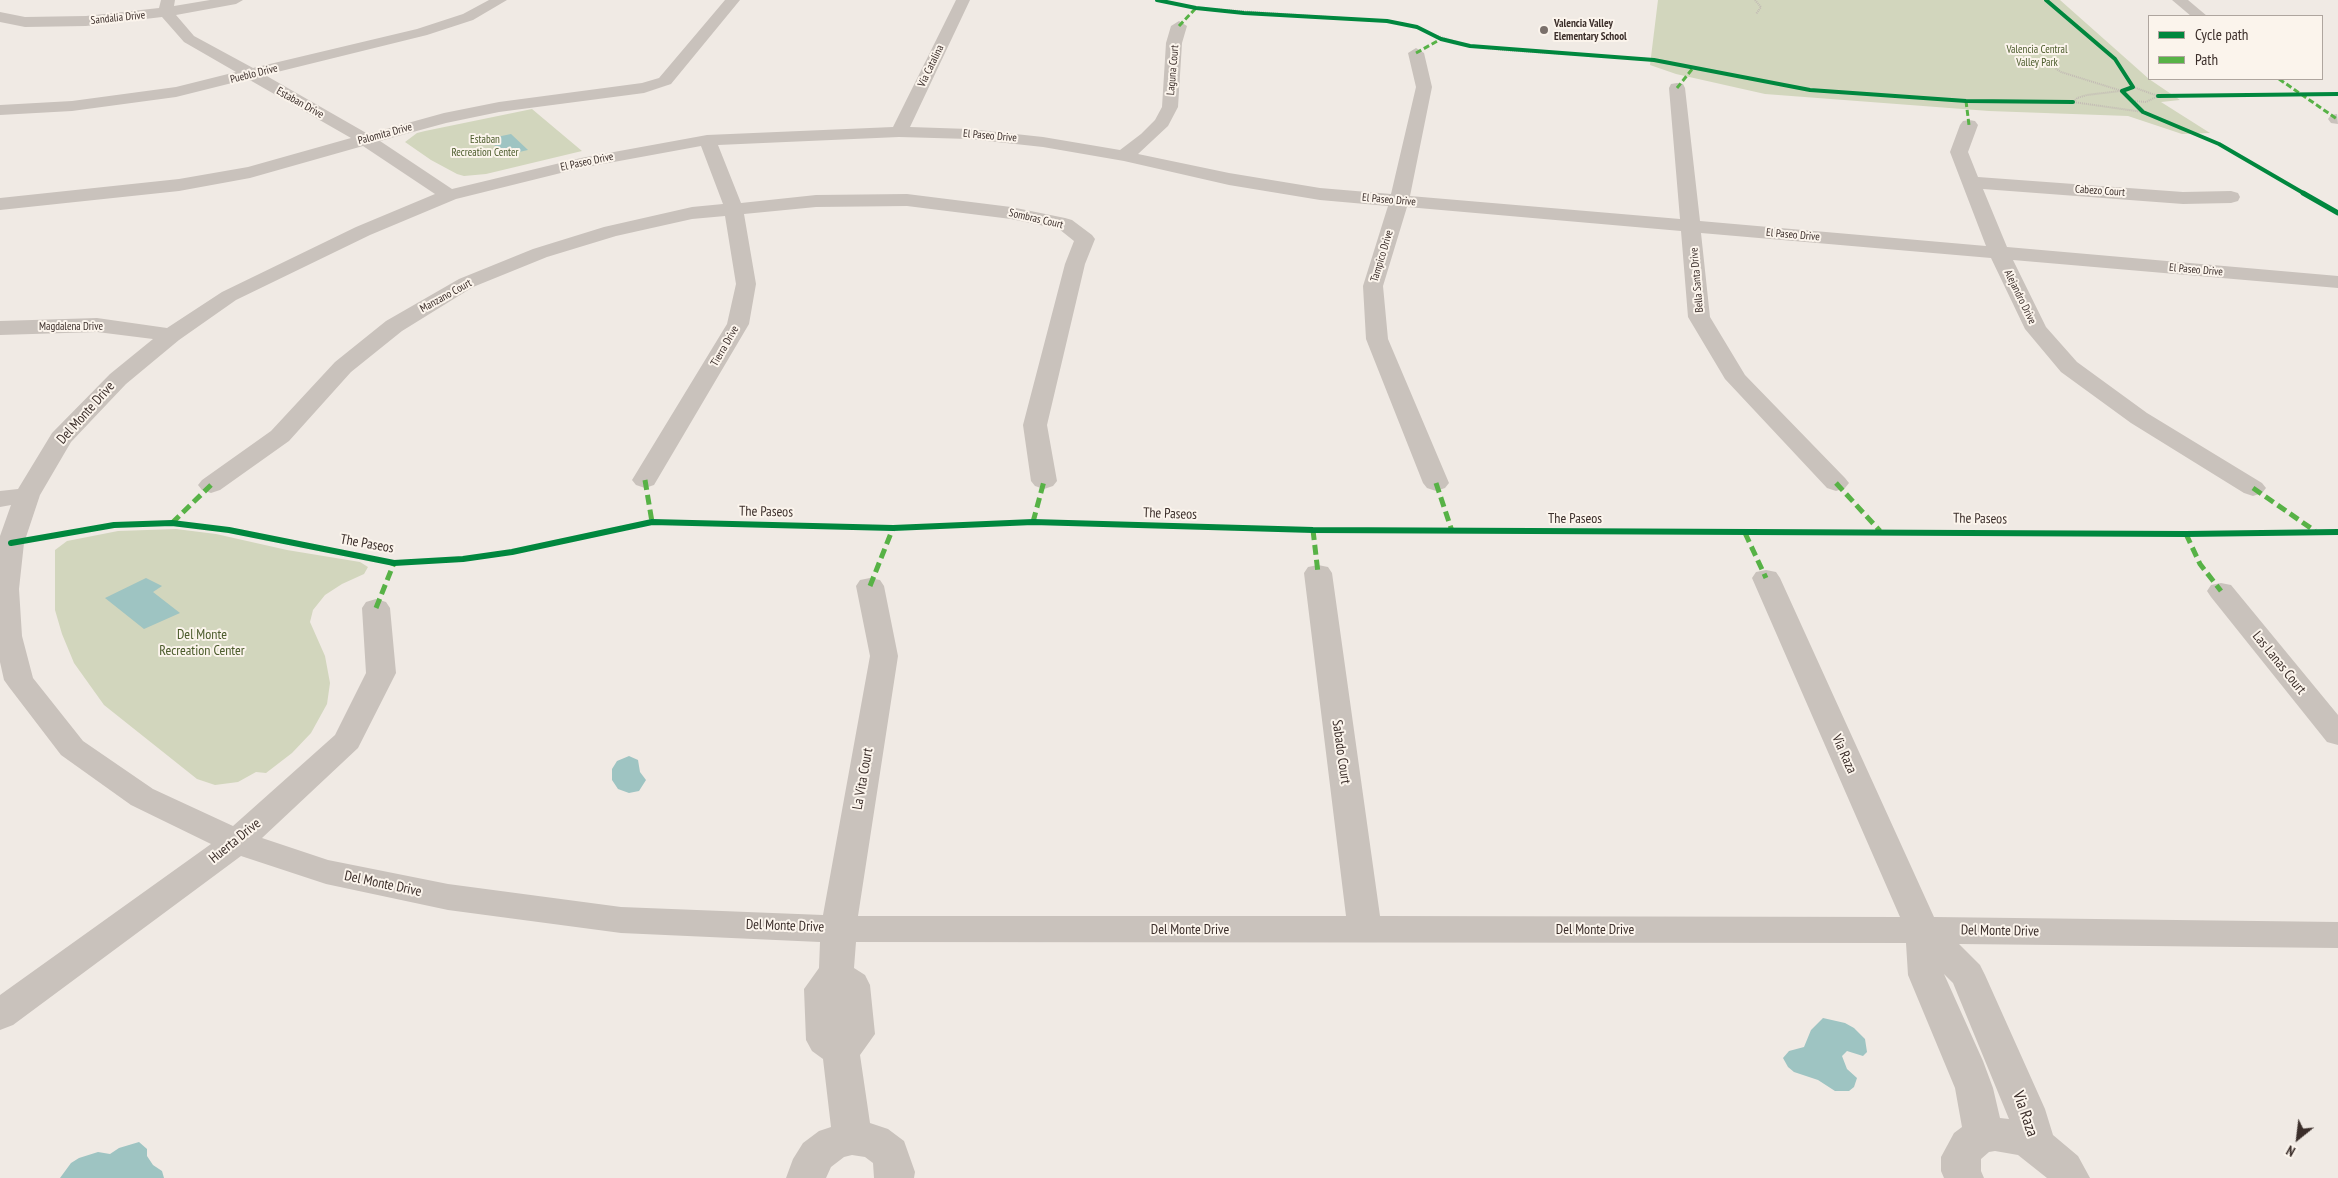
<!DOCTYPE html>
<style>
body{margin:0}
#map{position:relative;width:2338px;height:1178px;overflow:hidden;background:#f0eae4;font-family:"PT Sans Narrow",sans-serif}
canvas{display:block}
.legend{position:absolute;left:2148px;top:15px;width:175px;height:65px;box-sizing:border-box;background:#fbf4ec;border:1px solid #aea59e;margin:0;padding:6px 9px;list-style:none;font-size:15px;color:#3b2e2a}
.legend li{display:flex;align-items:center;gap:10px;height:25px}
.legend b{width:25px;border:1px solid #aea59e}
.north{position:absolute;left:2273px;top:1113px;width:50px;height:50px;-webkit-text-stroke:4px #fbf4ec;paint-order:stroke;rotate:209deg;font-size:14px;font-weight:700;line-height:20px;text-align:center;color:#3b2e2a}
.north::after{content:'';display:block;margin:auto;width:18px;height:22px;background:#3b2e2a;clip-path:polygon(50% 0,100% 100%,50% 72%,0 100%)}
</style>
<div id="map">
<canvas width="2338" height="1178"></canvas>
<ul class="legend">
<li><b style="height:6px;background:#00873e"></b>Cycle path</li>
<li><b style="height:6px;background:#57b246"></b>Path</li>
</ul>
<div class="north">N</div>
</div>
<script>
const g = document.querySelector('canvas').getContext('2d');
g.lineJoin = 'round';
function fillPath(path, color) {
  g.fillStyle = color;
  g.fill(path, 'evenodd');
}
function shape(rows) {
  const path = new Path2D();
  for (const r of rows) {
    path.moveTo(r[0], r[1]);
    for (let i = 2; i < r.length; i += 2) path.lineTo(r[i], r[i + 1]);
  }
  return path;
}
function stroke(path, color, width, dash) {
  g.strokeStyle = color;
  g.lineWidth = width;
  g.lineCap = dash ? 'butt' : 'round';
  g.setLineDash(dash || []);
  g.stroke(path);
}
function write(font, color, halo, rows, align = 'center') {
  g.font = font + ' "PT Sans Narrow",sans-serif';
  g.lineWidth = 4;
  g.setLineDash([]);
  g.textBaseline = 'middle';
  g.strokeStyle = halo;
  g.fillStyle = color;
  for (const [text, x, y, turn = 0] of rows) {
    g.save();
    g.translate(x, y);
    g.rotate((+turn || 0) * Math.PI / 180);
    g.textAlign = isNaN(turn) ? turn : align;
    if (halo) g.strokeText(text, 0, 0);
    g.fillText(text, 0, 0);
    g.restore();
  }
}
fillPath(shape([
 [1658,0,2060,0,2149,79,2180,100,2161,102,2210,133,2182,134,2128,116,1989,111,1765,94,1676,74,1650,65],
 [532,109,582,151,486,174,464,176,457,174,431,160,405,142,417,133,425,131],
 [176,529,216,534,287,550,360,562,368,567,364,574,342,584,325,595,313,610,310,622,325,656,330,683,327,704,311,733,292,753,266,773,256,772,238,782,215,785,197,779,104,705,74,663,62,634,55,610,55,550,67,541,118,531]
]), '#d2d6bd');
fillPath(shape([
 [511,134,528,150,506,155,487,139],
 [146,578,162,586,153,592,180,613,144,629,105,598],
 [629,756,638,760,640,772,646,780,639,791,629,793,618,789,612,780,612,769,617,761],
 [1823,1018,1845,1023,1854,1028,1865,1039,1867,1052,1863,1056,1847,1051,1842,1056,1847,1069,1857,1078,1854,1087,1849,1091,1835,1091,1818,1080,1794,1072,1788,1067,1783,1058,1789,1051,1804,1047,1811,1030],
 [139,1142,147,1149,147,1156,153,1165,162,1171,164,1178,60,1178,71,1163,79,1158,98,1152,110,1154,119,1148]
]), '#9ec4c2');
stroke(shape([
 [1157,0,1174,3],
 [1755,0,1761,7,1756,14],
 [2046,0,2115,59,2133,87,2122,91,2143,112,2219,144,2305,194],
 [1195,8,1387,21,1406,24,1426,31],
 [1434,35,1470,46,1503,50,1647,59,1673,63],
 [2056,58,2058,61,2055,68,2061,72,2122,91],
 [1688,67,1810,90,1962,101],
 [2133,87,2158,96,2146,102,2134,101],
 [2158,96,2330,94],
 [1978,101,2073,102,2143,112],
 [2074,102,2077,98,2087,95,2120,91]
]), '#c2bab4', 2, [1, 1]);
stroke(shape([
 [2303,193,2338,213]
]), '#c2bab4', 2.5, [2, 2]);
stroke(shape([
 [46,537,114,525,172,523,229,530,394,563,463,559,512,552,652,522,893,528,1033,522,1313,530,2186,534,2338,532]
]), '#c2bab4', 3, [2.5, 2.5]);
fillPath(shape([
 [161,0,175,0,174,6,210,0,243,0,236,4,176,15,194,36,253,68,417,29,463,14,489,0,507,0,473,20,427,35,265,75,368,134,444,113,499,102,642,83,659,78,725,0,740,0,671,84,644,93,499,112,446,123,380,141,452,189,581,158,707,135,893,127,956,0,970,0,910,127,969,129,1043,137,1120,150,1141,134,1155,120,1162,107,1166,43,1171,26,1179,21,1187,26,1182,43,1178,107,1168,126,1138,154,1229,173,1320,188,1391,194,1416,87,1408,53,1416,48,1424,53,1432,87,1410,196,1680,219,1669,88,1671,84,1677,83,1683,84,1685,88,1700,221,1986,246,1950,152,1960,125,1963,121,1969,120,1975,121,1978,125,1968,152,1978,177,2183,192,2231,191,2238,193,2240,197,2238,201,2231,203,2183,204,1983,189,2007,247,2338,276,2338,288,2013,260,2046,327,2077,362,2147,413,2262,483,2266,488,2262,493,2253,496,2244,493,2131,423,2061,372,2025,329,1991,258,1701,233,1710,317,1745,375,1845,478,1849,483,1845,488,1836,491,1827,488,1725,379,1688,317,1681,231,1407,207,1383,286,1388,339,1449,483,1445,488,1436,491,1427,488,1423,483,1366,339,1363,286,1388,206,1320,200,1229,185,1124,161,1043,147,969,139,899,137,718,145,741,203,816,195,907,194,1011,207,1065,218,1072,220,1092,235,1095,239,1085,264,1047,425,1057,481,1053,486,1044,489,1035,486,1031,481,1023,425,1065,264,1074,241,1059,229,1011,219,907,206,816,207,744,214,756,284,749,324,654,485,645,488,636,485,632,480,727,324,736,284,725,216,692,219,616,236,547,257,473,287,402,331,351,372,289,441,220,490,211,493,202,490,198,485,202,480,271,431,335,362,386,321,459,279,533,249,604,227,692,207,723,204,701,146,581,168,456,199,370,235,236,300,179,340,126,384,71,442,40,495,24,543,19,589,22,636,33,678,83,741,153,789,233,826,335,735,366,673,362,608,366,602,376,599,386,602,390,608,396,673,358,748,262,838,328,860,448,884,621,907,823,915,870,656,856,586,860,580,870,578,880,580,884,586,898,656,858,916,1346,916,1304,573,1308,567,1318,565,1328,567,1332,573,1380,916,1900,917,1752,578,1756,572,1766,570,1776,572,1780,578,1934,917,2338,922,2338,948,1959,944,1980,965,1985,975,2045,1109,2053,1135,2078,1156,2090,1178,2047,1178,2018,1155,1995,1151,1989,1152,1981,1159,1981,1171,1984,1178,1944,1178,1941,1171,1941,1157,1954,1133,1962,1127,1955,1088,1908,975,1906,943,856,942,854,968,865,975,870,985,875,1034,860,1055,870,1123,888,1129,904,1141,915,1172,914,1178,874,1178,873,1163,865,1157,852,1155,844,1157,831,1167,826,1178,786,1178,793,1159,803,1143,819,1131,831,1127,823,1059,812,1051,806,1040,804,989,819,968,820,942,621,933,448,910,326,884,241,856,13,1025,0,1030,0,995,211,844,131,805,61,755,9,687,4,680,0,662,0,536,11,505,0,507,0,491,18,489,52,433,110,374,153,339,97,332,0,335,0,321,97,318,167,328,222,292,356,227,435,194,363,146,250,178,179,191,0,210,0,198,179,179,248,167,351,138,248,79,176,97,72,111,0,115,0,105,72,101,176,87,236,72,184,42,162,17,86,26,25,27,0,22,0,12,25,17,86,16,159,8,161,0],
 [1944,974,1953,983,2009,1119,2000,1118,1993,1088,1983,1061,1944,974],
 [2172,0,2188,0,2207,16,2191,16,2172,0],
 [2337,114,2338,124,2331,123,2328,119,2331,115,2337,114],
 [2221,583,2231,585,2338,715,2338,745,2327,742,2211,597,2207,591,2211,585,2221,583]
]), '#c9c2bc');
stroke(shape([
 [1179,26,1196,8],
 [1416,53,1441,39],
 [2279,79,2337,119],
 [1677,88,1693,68],
 [1966,101,1969,125]
]), '#57b246', 3, [6, 3]);
stroke(shape([
 [645,480,652,522],
 [1436,483,1452,531],
 [1836,483,1880,531],
 [2253,488,2315,531],
 [1033,522,1044,481],
 [172,523,211,485],
 [1313,530,1318,573],
 [1745,533,1766,578],
 [2186,534,2200,564,2221,591],
 [870,586,893,528],
 [376,608,394,563]
]), '#57b246', 5, [10, 5]);
stroke(shape([
 [1157,0,1196,8,1244,13,1387,21,1417,27,1441,39,1470,46,1654,60,1810,90,1966,101,2073,102],
 [2046,0,2115,59,2133,87,2122,91,2143,112,2219,144,2305,194],
 [2158,96,2338,94]
]), '#00873e', 4);
stroke(shape([
 [2303,193,2338,213]
]), '#00873e', 5);
stroke(shape([
 [11,543,114,525,172,523,229,530,394,563,463,559,512,552,652,522,893,528,1033,522,1313,530,2186,534,2338,532]
]), '#00873e', 6);
for (const [x, y, r, color] of [
 [1544,30,5,"#7a706b"]
]) {
  const dot = new Path2D();
  dot.arc(x, y, r, 0, 2 * Math.PI);
  g.fillStyle = color;
  g.fill(dot);
  stroke(dot, '#fbf4ec', 2);
}
write('11px', '#3b2e2a', '#fbf4ec', [
 ["Sandalia Drive",118,18,-6],
 ["Via Catalina",931,66,-64],
 ["Laguna Court",1173,70,-85],
 ["Pueblo Drive",254,74,-14],
 ["Estaban Drive",300,103,29],
 ["Palomita Drive",385,134,-15],
 ["El Paseo Drive",990,136,5],
 ["El Paseo Drive",587,162,-12],
 ["Cabezo Court",2100,191,4],
 ["El Paseo Drive",1389,200,5],
 ["Sombras Court",1036,219,13],
 ["El Paseo Drive",1793,235,5],
 ["Tampico Drive",1382,256,-73],
 ["El Paseo Drive",2196,270,5],
 ["Bella Santa Drive",1697,280,-95],
 ["Manzano Court",446,296,-29],
 ["Alejandro Drive",2020,297,64],
 ["Magdalena Drive",71,327],
 ["Tierra Drive",725,346,-60]
]);
write('bold 11px', '#3b2e2a', '#fbf4ec', [
 ["Valencia Valley",1554,24],
 ["Elementary School",1554,37]
], 'left');
write('11px', '#4b5b2b', '#fbf4ec', [
 ["Valencia Central",2037,50],
 ["Valley Park",2037,63],
 ["Estaban",485,140],
 ["Recreation Center",485,153]
]);
write('14px', '#3b2e2a', '#fbf4ec', [
 ["Del Monte Drive",86,413,-48],
 ["The Paseos",766,512,1],
 ["The Paseos",1170,514,2],
 ["The Paseos",1575,519],
 ["The Paseos",1980,519,1],
 ["The Paseos",367,544,10],
 ["Las Lanas Court",2279,663,51],
 ["Sabado Court",1341,752,82],
 ["Via Raza",1844,754,66],
 ["La Vita Court",863,779,-80],
 ["Huerta Drive",235,841,-39],
 ["Del Monte Drive",383,884,12],
 ["Del Monte Drive",785,926,2],
 ["Del Monte Drive",1190,930],
 ["Del Monte Drive",1595,930],
 ["Del Monte Drive",2000,931,1]
]);
write('14px', '#4b5b2b', '#fbf4ec', [
 ["Del Monte",202,635],
 ["Recreation Center",202,651]
]);
write('16px', '#3b2e2a', '#fbf4ec', [
 ["Via Raza",2025,1114,71]
]);
</script>
